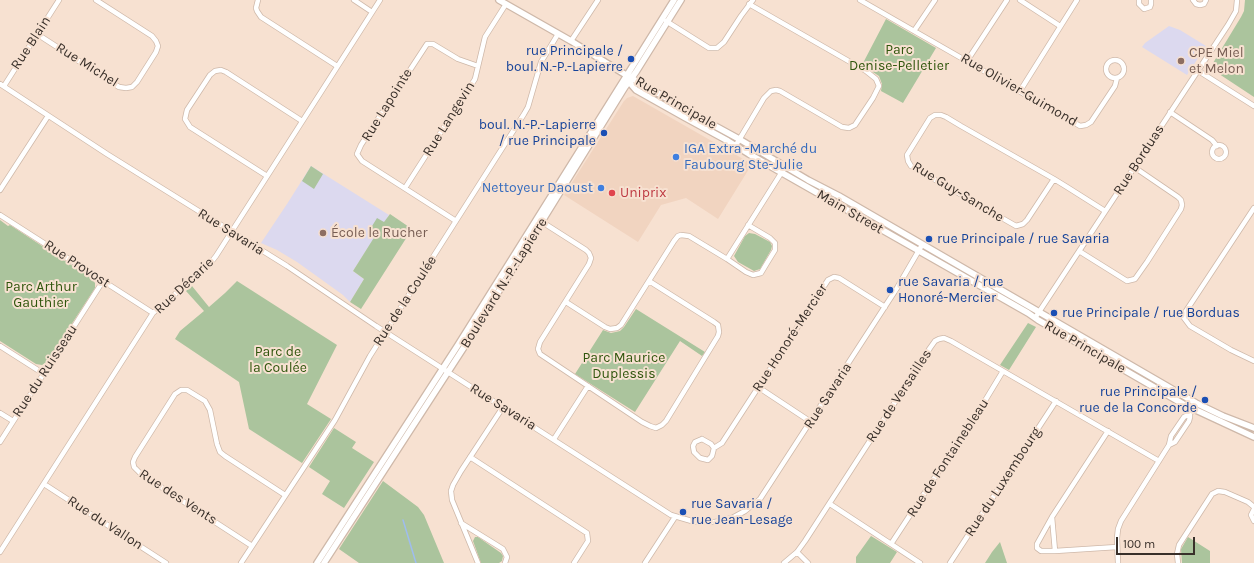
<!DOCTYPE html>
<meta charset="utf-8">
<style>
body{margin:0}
#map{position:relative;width:1254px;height:563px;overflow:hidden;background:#f7e1d1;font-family:Karla,sans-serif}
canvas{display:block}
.scale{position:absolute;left:1116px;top:537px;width:79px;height:18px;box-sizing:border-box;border:2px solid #39302a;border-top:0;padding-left:5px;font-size:12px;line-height:14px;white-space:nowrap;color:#39302a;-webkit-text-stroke:3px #f7e1d1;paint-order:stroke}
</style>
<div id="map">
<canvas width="1254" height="563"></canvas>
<div class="scale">100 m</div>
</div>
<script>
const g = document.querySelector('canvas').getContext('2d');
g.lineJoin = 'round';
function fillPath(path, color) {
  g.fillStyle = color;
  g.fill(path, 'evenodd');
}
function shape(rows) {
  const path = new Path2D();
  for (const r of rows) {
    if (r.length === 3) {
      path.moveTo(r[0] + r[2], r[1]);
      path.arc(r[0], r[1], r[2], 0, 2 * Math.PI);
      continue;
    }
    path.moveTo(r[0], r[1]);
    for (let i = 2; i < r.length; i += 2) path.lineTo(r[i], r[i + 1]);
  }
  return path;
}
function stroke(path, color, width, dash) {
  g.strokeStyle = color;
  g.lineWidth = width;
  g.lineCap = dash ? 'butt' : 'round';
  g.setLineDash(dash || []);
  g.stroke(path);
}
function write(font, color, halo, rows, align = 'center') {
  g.font = font + ' Karla,sans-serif';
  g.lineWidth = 4;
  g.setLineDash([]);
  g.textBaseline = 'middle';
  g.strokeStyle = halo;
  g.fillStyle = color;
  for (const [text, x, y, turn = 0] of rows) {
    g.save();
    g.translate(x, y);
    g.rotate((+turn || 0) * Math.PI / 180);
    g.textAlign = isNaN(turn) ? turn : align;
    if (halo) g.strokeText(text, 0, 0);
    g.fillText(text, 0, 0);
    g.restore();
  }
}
fillPath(shape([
 [633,96,752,164,718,219,686,198,661,205,638,242,564,195,624,101,627,98]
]), '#f1d4c0');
fillPath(shape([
 [1169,26,1180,30,1206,46,1187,75,1142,47,1145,43],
 [311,166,389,215,353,271,364,279,350,302,343,295,297,262,277,250,261,243,287,204]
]), '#dcd9ef');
fillPath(shape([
 [1245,0,1254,0,1254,97,1210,68,1241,17,1244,11],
 [886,19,936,48,903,103,881,91,882,84,879,76,862,65],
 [311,166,323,174,314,189,302,181],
 [390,214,412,229,361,309,350,302,364,279,353,271,375,236,369,231,377,218,384,222],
 [0,220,8,226,10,225,91,278,95,283,95,288,47,362,42,365,36,364,0,341],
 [749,233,755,234,770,242,772,246,771,250,760,269,754,271,738,262,734,256,745,236],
 [237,281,337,345,307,404,331,419,302,463,249,429,239,382,175,339,180,331,204,311,186,291,192,286,209,307,225,293],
 [636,309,705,352,702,356,680,341,635,412,575,374,603,330,611,333,620,331,624,327],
 [1028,323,1036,327,1009,370,1000,365],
 [334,428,356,442,352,448,374,462,344,508,322,494,330,481,309,467],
 [383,481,418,507,424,515,444,563,359,563,339,549],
 [871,536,897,552,890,563,856,563,856,557],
 [475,537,478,537,501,553,503,556,502,561,499,563,481,563,473,541],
 [1188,537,1210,551,1210,563,1182,563,1181,549],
 [1000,542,1007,563,985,563,992,552]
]), '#abc49d');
stroke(shape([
 [403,520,416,563]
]), '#9fbdee', 1.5);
const minor = shape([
 [258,0,256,8,257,11,261,17,337,66],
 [354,0,372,12],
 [860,0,1080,126,1086,125,1091,122,1115,86,1117,78],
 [1020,0,1060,26],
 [1139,0,1139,4,1144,9,1150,7,1151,4,1151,0],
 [1193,0,1196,4,1200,5,1204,4,1206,0],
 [666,21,709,48,717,48,724,42,741,16,753,0],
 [914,31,935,0],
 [37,34,119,87,126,88,132,87,137,82,156,52,158,46,156,41,152,36,96,0],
 [571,41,598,0],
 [1115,69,9],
 [967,61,1007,0],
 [1197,70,1254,106],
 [0,84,107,154,287,266,376,326,671,515,695,522,715,522,732,518,745,511,760,499,897,288,922,245],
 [4,86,59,0],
 [1020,91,1077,0],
 [1170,112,1212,140,1217,146],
 [736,145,764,98,771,91,776,90,780,91,842,127,849,128,855,125,873,98,879,86,876,79,866,71,749,4],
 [1219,152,7],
 [267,176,190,127,185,119,187,110,210,75,215,71,221,70,226,72,302,121],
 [1054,179,1027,220,1023,224,1016,226,911,166,908,161,907,155,930,118,935,115,941,115,946,117,961,126,1054,179,1067,187,1105,211],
 [405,188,475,79,485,37,506,4],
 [0,190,48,116],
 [1254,208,1186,311,1184,318,1190,326,1231,350,1254,361],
 [0,215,153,313],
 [539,220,586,250,589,253,591,258,589,264,540,342,538,349,540,354,642,422,650,426,656,428,662,425,666,421,718,336,719,332,718,325,714,322,649,281],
 [456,221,362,161,357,154,361,145,427,44,433,44,458,59,478,66],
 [1079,251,1127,281,1135,279,1147,262,1181,209,1182,205,1181,200,1178,197,1134,167],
 [727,259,746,272,753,275,761,273,767,263,775,250,775,243,770,238,748,225],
 [566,302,605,327,610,329,617,328,621,325,674,241,678,236,681,235,689,236,727,259,785,167],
 [1035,318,1228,25,1236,11,1237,0],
 [0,346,44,374],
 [758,387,811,422],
 [0,413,13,421],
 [1108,431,1052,517,1055,551,1117,547],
 [554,439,588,386],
 [702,439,711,444,714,448,712,456,708,460,700,458,694,452,693,446,695,442,702,439],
 [0,442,103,281],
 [1169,445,1175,442,1189,421,1190,417,1190,414,1196,403],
 [714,448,722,443,828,280,834,277,839,278,885,307],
 [470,457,587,533,588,541,574,563],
 [44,484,166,563],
 [830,504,920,563],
 [1254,509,1251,515,1254,521],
 [1052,517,1037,544,1037,548,1041,551,1055,551],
 [461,523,503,549,507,557,505,563],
 [891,544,983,404,1003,371],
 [252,546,141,474,134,467,133,462,135,457,175,394,181,390,187,390,205,401,210,410,217,444,220,452,225,456,285,495],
 [0,552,153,313,208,266,216,256,380,0],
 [797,552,808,563],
 [241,563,335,420,370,356,524,114,528,107,541,62,558,34],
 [478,563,452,500,451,491,453,485,461,471,503,407],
 [645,563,675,517],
 [784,563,797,552,805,541,930,348,935,341,939,339,944,338,951,341,1159,461],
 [950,563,1056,401],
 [1118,563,1117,538,1118,529,1121,521,1169,445,1171,436,1184,417,1190,414],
 [1178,563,1177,554,1179,545,1212,494,1218,491,1225,492,1248,502,1254,507]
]);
const tertiary = shape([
 [499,0,571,41,626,75,677,104,695,115,739,139,808,180,839,196,1196,403,1223,416,1254,428],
 [626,75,629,82,636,90,684,117,728,141,749,154,1028,313,1038,320,1183,404,1254,437],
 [317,563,458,345,674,0],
 [324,563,468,341,625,87,636,72,681,0]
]);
stroke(minor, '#ceb8a9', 6);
stroke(tertiary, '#ceb8a9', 8);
stroke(minor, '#fff', 4.5);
stroke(tertiary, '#fff', 5.5);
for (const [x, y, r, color] of [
 [631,59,4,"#1a4fb4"],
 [1181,61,4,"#8d6e63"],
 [604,133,4,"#1a4fb4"],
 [676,157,4,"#3f7fe0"],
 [601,188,4,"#3f7fe0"],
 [612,193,4,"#e0444e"],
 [323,233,4,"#8d6e63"],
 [929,239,4,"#1a4fb4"],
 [890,290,4,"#1a4fb4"],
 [1054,313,4,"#1a4fb4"],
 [1205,400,4,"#1a4fb4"],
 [683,512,4,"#1a4fb4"]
]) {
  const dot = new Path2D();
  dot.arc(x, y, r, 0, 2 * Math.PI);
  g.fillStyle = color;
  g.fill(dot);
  stroke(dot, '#f7e1d1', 1.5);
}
write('14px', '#39302a', '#f7e1d1', [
 ["Rue Blain",31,43,-57],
 ["Rue Michel",87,65,32],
 ["Rue Olivier-Guimond",1019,90,30],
 ["Rue Principale",676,103,30],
 ["Rue Lapointe",387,105,-58],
 ["Rue Langevin",449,119,-58],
 ["Rue Borduas",1139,160,-57],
 ["Rue Guy-Sanche",958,192,31],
 ["Main Street",850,212,30],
 ["Rue Savaria",231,232,32],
 ["Rue Provost",77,264,33],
 ["Boulevard N.-P.-Lapierre",504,283,-58],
 ["Rue Décarie",184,286,-43],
 ["Rue de la Coulée",405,301,-57],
 ["Rue Honoré-Mercier",790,338,-57],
 ["Rue Principale",1085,347,30],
 ["Rue du Ruisseau",45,371,-57],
 ["Rue Savaria",828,396,-57],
 ["Rue de Versailles",899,396,-57],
 ["Rue Savaria",503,407,32],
 ["Rue de Fontainebleau",948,458,-57],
 ["Rue du Luxembourg",1003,482,-57],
 ["Rue des Vents",178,497,33],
 ["Rue du Vallon",105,523,33]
]);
write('14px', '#30560d', '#f7e1d1', [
 ["Parc",899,50],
 ["Denise-Pelletier",899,66],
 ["Parc Arthur",41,287],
 ["Gauthier",41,303],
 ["Parc de",278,352],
 ["la Coulée",278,368],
 ["Parc Maurice",624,358],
 ["Duplessis",624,374]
]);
write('14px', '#164399', '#f7e1d1', [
 ["rue Principale /",623,51,"right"],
 ["boul. N.-P.-Lapierre",623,67,"right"],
 ["boul. N.-P.-Lapierre",596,125,"right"],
 ["/ rue Principale",596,141,"right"],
 ["rue Principale / rue Savaria",937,239],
 ["rue Savaria / rue",898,282],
 ["Honoré-Mercier",898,298],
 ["rue Principale / rue Borduas",1062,313],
 ["rue Principale /",1197,392,"right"],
 ["rue de la Concorde",1197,408,"right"],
 ["rue Savaria /",691,504],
 ["rue Jean-Lesage",691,520]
], 'left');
write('14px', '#785e54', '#f7e1d1', [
 ["CPE Miel",1189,53],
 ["et Melon",1189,69],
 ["École le Rucher",331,233]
], 'left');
write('14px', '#366cbe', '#f7e1d1', [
 ["IGA Extra -Marché du",684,149],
 ["Faubourg Ste-Julie",684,165],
 ["Nettoyeur Daoust",593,188,"right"]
], 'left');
write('14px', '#be3a42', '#f7e1d1', [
 ["Uniprix",620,193]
], 'left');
</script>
